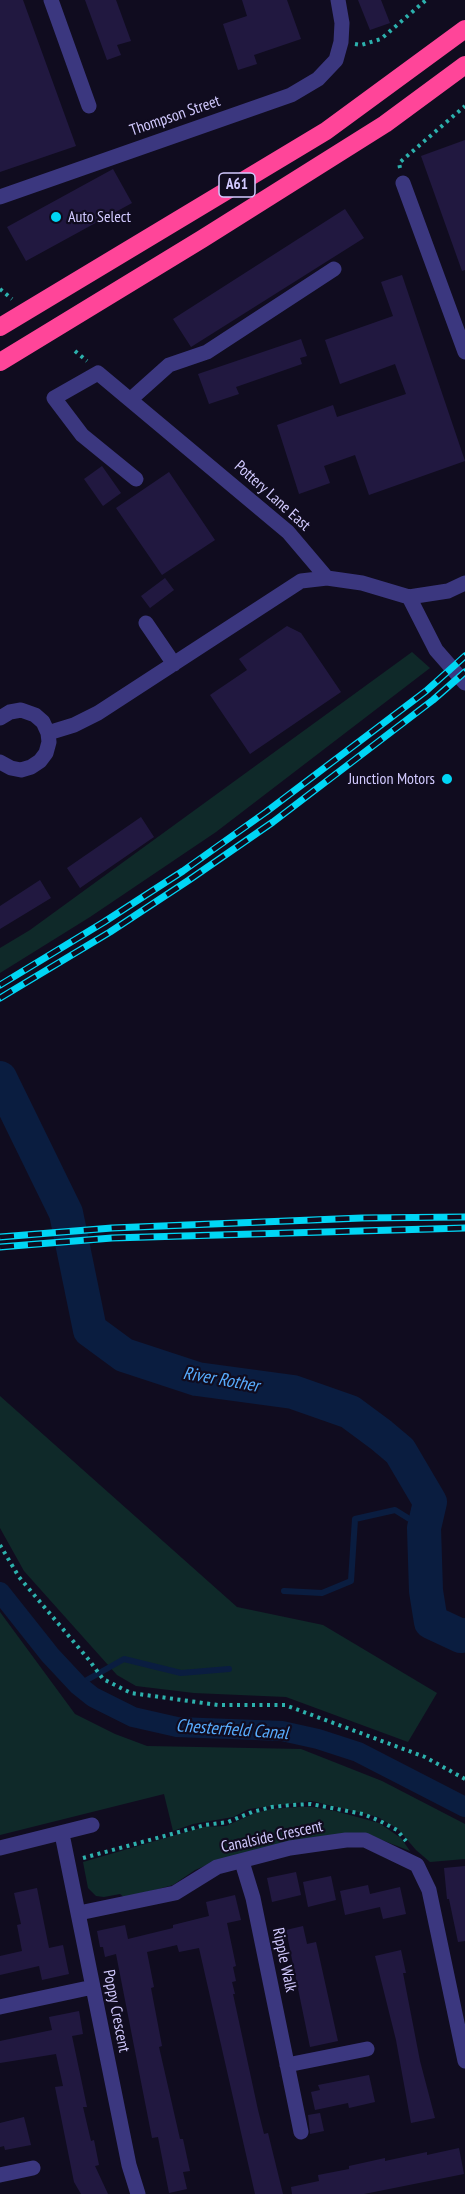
<!DOCTYPE html>
<style>
body{margin:0}
canvas{display:block;background:#100c1f}
</style>
<canvas width="465" height="2194"></canvas>
<script>
const g = document.querySelector('canvas').getContext('2d');
g.lineJoin = 'round';
function fillPath(path, color) {
  g.fillStyle = color;
  g.fill(path, 'evenodd');
}
function shape(rows) {
  const path = new Path2D();
  for (const r of rows) {
    path.moveTo(r[0], r[1]);
    for (let i = 2; i < r.length; i += 2) path.lineTo(r[i], r[i + 1]);
  }
  return path;
}
function stroke(path, color, width, dash) {
  g.strokeStyle = color;
  g.lineWidth = width;
  g.lineCap = dash ? 'butt' : 'round';
  g.setLineDash(dash || []);
  g.stroke(path);
}
function write(font, color, halo, rows, align = 'center') {
  g.font = font + ' "PT Sans Narrow",sans-serif';
  g.lineWidth = 4.5;
  g.setLineDash([]);
  g.textBaseline = 'middle';
  g.strokeStyle = halo;
  g.fillStyle = color;
  for (const [text, x, y, turn = 0] of rows) {
    g.save();
    g.translate(x, y);
    g.rotate((+turn || 0) * Math.PI / 180);
    g.textAlign = isNaN(turn) ? turn : align;
    if (halo) g.strokeText(text, 0, 0);
    g.fillText(text, 0, 0);
    g.restore();
  }
}
fillPath(shape([
 [412,652,430,668,216,832,90,917,0,973,0,948,30,930],
 [0,1396,237,1607,323,1625,437,1693,408,1742,286,1697,194,1693,136,1686,117,1675,24,1571,0,1528],
 [0,1612,75,1714,115,1734,147,1746,301,1749,382,1781,465,1824,465,1859,430,1862,416,1850,398,1829,378,1817,312,1801,249,1809,233,1817,193,1824,173,1831,164,1794,0,1835],
 [299,1807,312,1807,335,1811,379,1823,401,1838,410,1851,374,1837,216,1861,195,1870,173,1885,125,1898,120,1894,104,1897,96,1896,88,1888,83,1862,203,1827,226,1826,255,1813,271,1809]
]), '#0f2929');
stroke(shape([
 [284,1591,322,1593,351,1581,355,1519,395,1510,424,1528],
 [78,1685,124,1659,181,1673,229,1669]
]), '#0a1d40', 6);
stroke(shape([
 [0,1592,50,1655,78,1685,93,1697,133,1717,177,1727,282,1731,318,1739,358,1752,465,1807]
]), '#0a1d40', 20);
stroke(shape([
 [0,1078,66,1213,90,1330,124,1355,197,1379,293,1392,350,1412,381,1435,400,1451,430,1502,424,1528,426,1591,431,1622,461,1636,465,1635]
]), '#0a1d40', 34);
fillPath(shape([
 [0,0,23,0,76,146,0,172],
 [85,0,116,0,131,41,117,45,121,55,107,60],
 [242,0,287,0,301,39,254,55,257,64,238,70,223,24,247,16],
 [358,0,381,0,390,23,370,30],
 [465,140,465,270,462,271,421,156],
 [113,169,132,203,26,261,7,227],
 [345,209,364,238,191,347,173,319],
 [402,275,465,461,369,495,355,455,324,466,330,483,299,494,277,425,333,405,337,417,406,394,395,364,340,384,325,340,393,316,381,282],
 [301,339,307,356,300,358,302,364,236,387,239,394,209,404,198,374],
 [102,466,121,493,103,506,84,479],
 [169,472,215,540,162,575,116,508],
 [165,578,174,590,150,608,141,596],
 [287,626,301,633,341,692,250,754,210,695,247,670,239,659],
 [141,817,154,837,80,888,67,868],
 [40,880,51,898,0,929,0,906],
 [465,1866,465,1941,458,1942,449,1899,447,1899,444,1868],
 [296,1872,301,1895,272,1902,267,1878],
 [331,1876,336,1900,308,1907,303,1882],
 [368,1885,370,1894,400,1887,406,1914,383,1919,380,1907,345,1915,340,1891],
 [37,1888,49,1948,63,1945,69,1974,42,1980,39,1966,0,1975,0,1956,22,1951,17,1925,21,1924,14,1893],
 [235,1895,241,1920,227,1923,236,1966,233,1967,236,1981,232,1982,235,1994,233,1994,258,2110,264,2134,268,2133,283,2194,255,2194,199,1948,179,1952,177,1945,147,1952,154,1987,151,1988,162,2046,159,2047,180,2139,183,2139,190,2171,183,2172,187,2189,169,2193,158,2137,152,2138,116,1954,105,1957,103,1947,100,1947,97,1931,125,1925,128,1939,173,1928,173,1925,209,1916,206,1902],
 [303,1926,307,1944,316,1942,338,2041,310,2047,286,1930],
 [401,1950,406,1973,403,1973,420,2061,435,2118,411,2123,396,2040,375,1956],
 [79,2011,83,2034,72,2036,87,2107,83,2107,91,2141,94,2140,99,2165,95,2166,108,2194,81,2194,74,2182,55,2087,63,2086,56,2054,0,2063,0,2041,52,2030,49,2017],
 [369,2075,375,2102,349,2108,348,2103,315,2110,311,2092,320,2090,318,2085],
 [320,2113,324,2131,310,2134,308,2115],
 [24,2117,31,2145,5,2150,4,2146,0,2147,0,2123],
 [459,2148,464,2174,364,2194,292,2194,291,2187,319,2181,318,2175,349,2169,349,2166,385,2158,385,2161,427,2152,427,2155]
]), '#211840');
stroke(shape([
 [355,44,361,45,381,39,426,0],
 [400,168,399,163,465,106],
 [0,289,12,299],
 [75,351,87,361],
 [0,1545,19,1577,89,1660,103,1679,131,1693,218,1705,285,1705,425,1757,465,1779],
 [83,1858,205,1825,228,1822,252,1812,272,1807,292,1805,311,1804,363,1814,380,1821,397,1830,406,1841]
]), '#2cb1ad', 4, [3, 4.5]);
stroke(shape([
 [51,0,89,106],
 [403,183,465,352],
 [0,197,291,95,318,79,336,60,341,42,342,23,338,0],
 [131,399,169,365,207,352,334,269],
 [136,479,82,435,54,398,98,373,288,532,327,578,362,583,409,597,448,591,465,583],
 [409,597,436,650,465,683],
 [146,623,174,664],
 [0,718,10,712,21,710,35,715,43,722,48,733,49,742,46,753,40,761,31,767,21,770,11,768,0,762],
 [48,733,74,725,98,713,301,581,327,578],
 [62,1834,129,2165,138,2194],
 [0,1848,92,1825],
 [242,1862,253,1898,301,2132],
 [79,1913,175,1893,217,1867,290,1848,346,1840,365,1840,417,1865,429,1890,465,2061],
 [0,2007,93,1987],
 [287,2065,367,2049],
 [0,2175,33,2168]
]), '#3b377f', 15);
stroke(shape([
 [0,327,326,131,465,29],
 [0,362,202,239,385,124,465,65]
]), '#ff4599', 18);
const rail = shape([
 [0,985,104,922,183,871,266,812,426,691,465,656],
 [0,998,110,932,189,880,273,822,433,700,465,672],
 [0,1237,112,1228,362,1218,465,1217],
 [0,1247,112,1238,465,1228]
]);
stroke(rail, '#00d6f5', 7);
stroke(rail, '#100c1f', 4.5, [14]);
for (const [x, y, r, color] of [
 [56,217,6,"#00d6f5"],
 [447,779,6,"#00d6f5"]
]) {
  const dot = new Path2D();
  dot.arc(x, y, r, 0, 2 * Math.PI);
  g.fillStyle = color;
  g.fill(dot);
  stroke(dot, '#100c1f', 2);
}
for (const [x, y, w] of [
 [237,185,36]
]) {
  const box = new Path2D();
  box.roundRect(x - w / 2, y - 12, w, 24, 4.5);
  g.fillStyle = '#100c1f';
  g.fill(box);
  stroke(box, '#d2caff', 1.5);
}
write('bold 15px', '#d2caff', null, [
 ["A61",237,185]
]);
write('16px', '#d2caff', '#100c1f', [
 ["Thompson Street",175,116,-19],
 ["Pottery Lane East",272,496,42],
 ["Canalside Crescent",272,1837,-12],
 ["Ripple Walk",284,1960,78],
 ["Poppy Crescent",116,2011,79]
]);
write('16px', '#d2caff', '#100c1f', [
 ["Auto Select",68,217],
 ["Junction Motors",435,779,"right"]
], 'left');
write('italic 18px', '#58adff', '#100c1f', [
 ["River Rother",221,1380,10],
 ["Chesterfield Canal",232,1730,4]
]);
</script>
